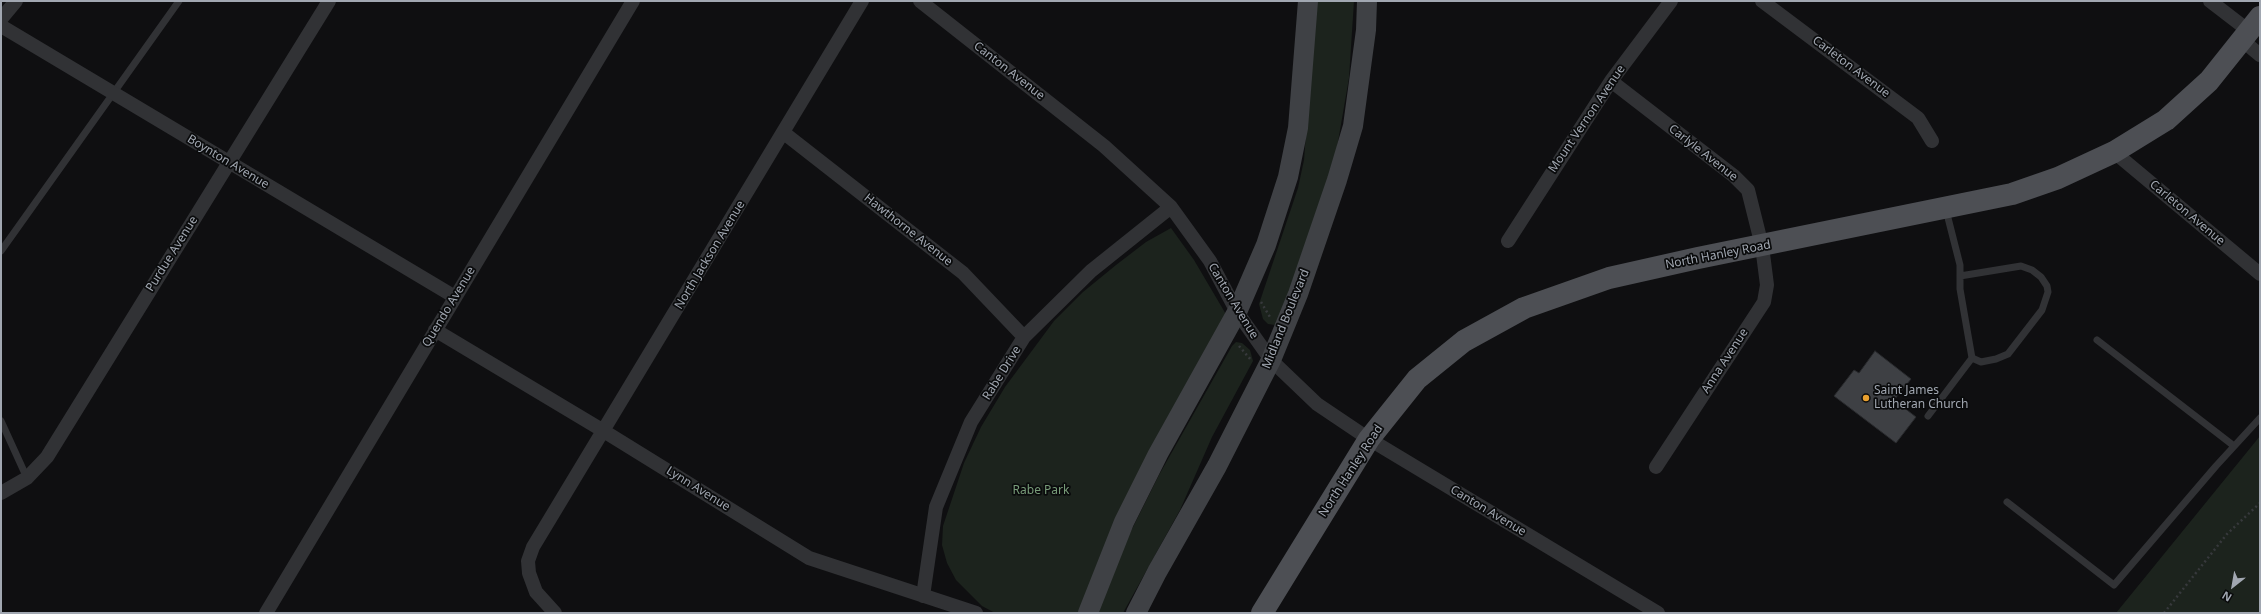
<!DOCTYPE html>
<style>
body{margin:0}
#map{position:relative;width:2261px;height:614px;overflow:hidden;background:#0f0f11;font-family:"Noto Sans",sans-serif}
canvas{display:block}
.frame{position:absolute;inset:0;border:2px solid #a1a7b1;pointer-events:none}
.north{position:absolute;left:2213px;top:566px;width:40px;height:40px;-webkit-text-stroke:3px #0a0b0c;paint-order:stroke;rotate:211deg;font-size:11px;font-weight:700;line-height:16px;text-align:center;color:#a1a7b1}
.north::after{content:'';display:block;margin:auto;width:14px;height:18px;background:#a1a7b1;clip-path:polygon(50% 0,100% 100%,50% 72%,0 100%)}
</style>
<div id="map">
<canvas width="2261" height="614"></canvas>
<div class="frame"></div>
<div class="north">N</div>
</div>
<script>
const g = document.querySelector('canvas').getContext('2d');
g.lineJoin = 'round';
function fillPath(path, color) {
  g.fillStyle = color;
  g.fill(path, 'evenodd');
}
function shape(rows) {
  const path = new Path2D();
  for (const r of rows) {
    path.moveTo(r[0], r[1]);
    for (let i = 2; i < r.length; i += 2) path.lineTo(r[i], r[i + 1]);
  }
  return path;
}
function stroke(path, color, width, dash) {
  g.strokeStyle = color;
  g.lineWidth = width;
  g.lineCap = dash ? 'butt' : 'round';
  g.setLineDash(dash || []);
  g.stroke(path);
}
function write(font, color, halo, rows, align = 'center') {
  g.font = font + ' "Noto Sans",sans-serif';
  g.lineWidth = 3.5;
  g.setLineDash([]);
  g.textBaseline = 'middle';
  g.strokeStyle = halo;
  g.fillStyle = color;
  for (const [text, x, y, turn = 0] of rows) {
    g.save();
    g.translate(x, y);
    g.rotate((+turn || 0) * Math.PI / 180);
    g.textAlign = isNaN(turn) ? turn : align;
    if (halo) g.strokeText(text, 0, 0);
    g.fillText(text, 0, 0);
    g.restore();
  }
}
fillPath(shape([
 [1316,1,1354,1,1349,78,1335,159,1285,312,1275,325,1268,324,1263,319,1259,304,1298,188,1304,160],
 [1171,228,1194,260,1227,316,1079,613,995,613,982,606,956,580,947,563,942,545,943,526,964,463,981,427,1005,387,1054,321,1083,292,1116,265,1146,242],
 [1236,342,1242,343,1250,350,1253,361,1212,437,1180,510,1123,613,1098,613,1117,559,1159,475,1232,346],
 [2260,436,2260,613,2116,613]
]), '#1c231d');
const building = shape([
 [1875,351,1911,379,1894,400,1916,417,1896,443,1834,396,1854,370,1859,373,1875,351]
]);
fillPath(building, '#3e4044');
stroke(building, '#292a2d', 1);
stroke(shape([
 [1261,302,1270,317],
 [1239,346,1251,360],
 [2164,613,2227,534,2260,503]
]), '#37393c', 2.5, [2, 3]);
stroke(shape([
 [1946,210,1960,265,1960,289,1972,358],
 [1,251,179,1],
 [1960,276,2021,266,2032,270,2041,277,2047,286,2048,292,2042,310,2008,354,1996,359,1981,362,1972,358],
 [2097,340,2234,446],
 [1928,416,1972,358],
 [1,421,27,478],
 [2007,502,2114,585,2216,466,2260,418]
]), '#313235', 7);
stroke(shape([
 [920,1,1104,146,1171,207,1210,261,1237,312,1271,360,1317,404,1369,439,1658,613],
 [1762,1,1918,118,1932,141],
 [2210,1,2249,31],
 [1,19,16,1],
 [1,26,455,297],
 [2242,40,2260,55],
 [1611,81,1734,176,1748,190,1762,246,1767,285,1764,302,1656,467],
 [784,133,963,273,1024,337],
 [2114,152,2260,274],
 [1508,241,1611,81,1671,1],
 [435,330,602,430,809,558,976,613],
 [1,493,27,478,47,457,329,1],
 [923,596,936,507,971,422,1024,337,1091,271,1171,207],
 [266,613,633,1],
 [555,613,536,592,529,573,528,561,533,547,862,1]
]), '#313235', 14);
stroke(shape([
 [1088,613,1124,522,1158,454,1237,312,1266,245,1288,177,1298,128,1308,1],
 [1136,613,1157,572,1217,466,1271,360,1298,294,1337,180,1353,126,1366,30,1367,1]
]), '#3f4145', 20);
stroke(shape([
 [1262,613,1369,439,1417,379,1464,341,1524,308,1609,278,1698,258,2012,194,2058,178,2114,152,2166,120,2209,81,2260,17]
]), '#4d4f54', 22);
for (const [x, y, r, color] of [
 [1866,398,4,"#e9a02f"]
]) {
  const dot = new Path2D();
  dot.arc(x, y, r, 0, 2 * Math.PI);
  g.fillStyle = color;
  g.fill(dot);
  stroke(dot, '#0a0b0c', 1.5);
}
write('12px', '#a1a7b1', '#0a0b0c', [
 ["Carleton Avenue",1851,67,37],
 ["Canton Avenue",1009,71,38],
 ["Mount Vernon Avenue",1587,119,-56],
 ["Carlyle Avenue",1703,153,38],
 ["Boynton Avenue",228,162,31],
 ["Carleton Avenue",2187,213,40],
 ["Hawthorne Avenue",908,230,38],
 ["Purdue Avenue",172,254,-58],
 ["North Jackson Avenue",710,255,-59],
 ["North Hanley Road",1718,255,-11],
 ["Canton Avenue",1233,301,59],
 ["Quendo Avenue",449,307,-59],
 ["Midland Boulevard",1286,319,-68],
 ["Anna Avenue",1725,361,-57],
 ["Rabe Drive",1002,373,-58],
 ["North Hanley Road",1351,471,-57],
 ["Lynn Avenue",698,489,32],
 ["Canton Avenue",1488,511,31]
]);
write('12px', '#a1a7b1', '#0a0b0c', [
 ["Saint James",1874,391],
 ["Lutheran Church",1874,405]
], 'left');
write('12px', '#789c79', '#0a0b0c', [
 ["Rabe Park",1041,491]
]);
</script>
